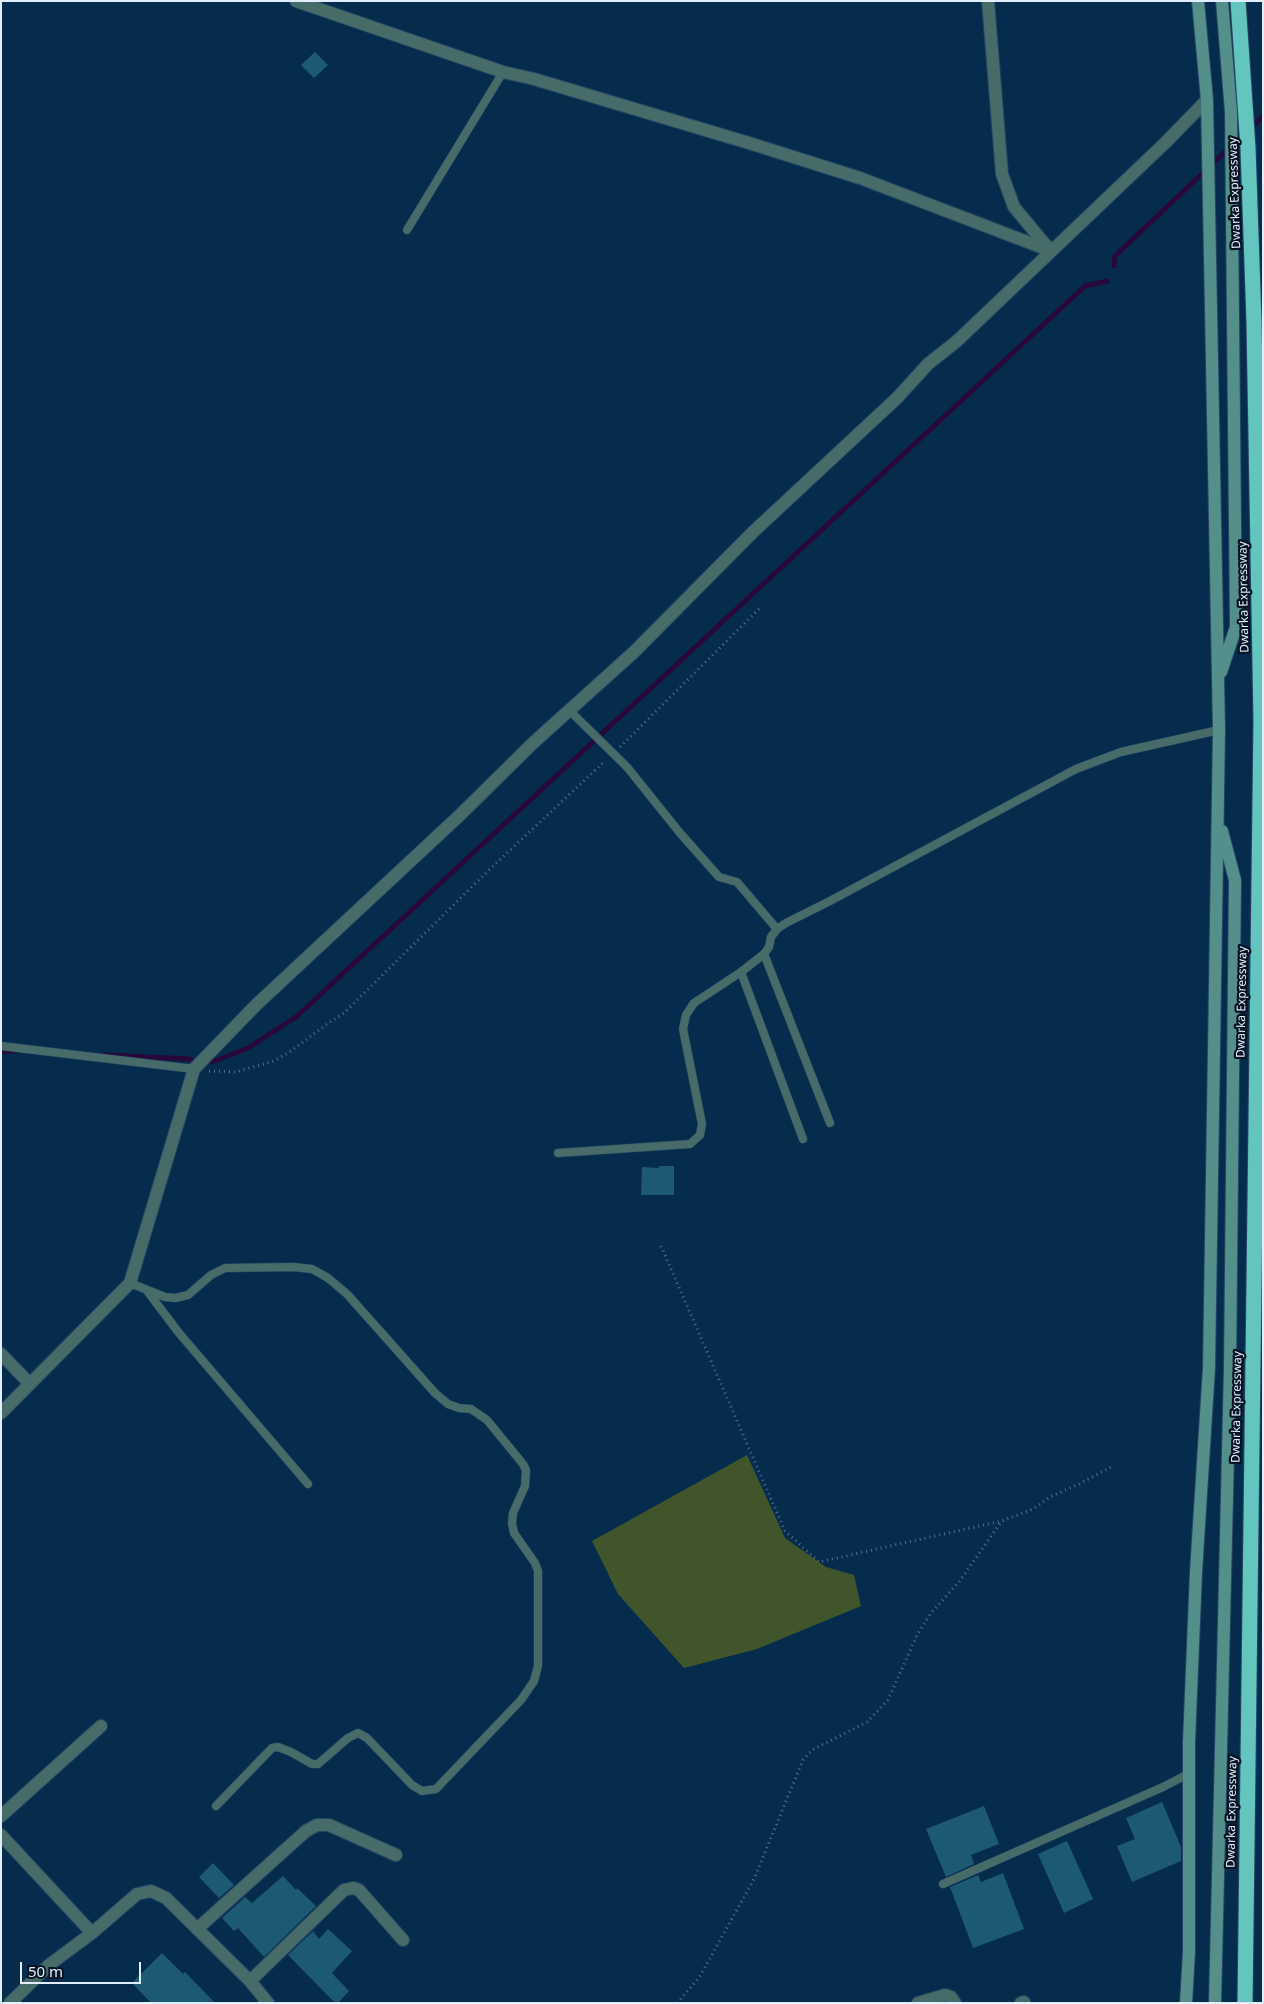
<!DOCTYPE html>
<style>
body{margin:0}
#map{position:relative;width:1264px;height:2004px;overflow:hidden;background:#062c4d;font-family:"Noto Sans",sans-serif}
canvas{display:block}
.frame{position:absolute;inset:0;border:2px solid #e2eefb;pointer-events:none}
.scale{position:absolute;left:20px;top:1962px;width:121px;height:22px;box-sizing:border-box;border:2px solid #e2eefb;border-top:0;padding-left:6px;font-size:15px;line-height:18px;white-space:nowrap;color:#e2eefb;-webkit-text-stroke:4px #061423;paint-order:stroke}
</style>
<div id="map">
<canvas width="1264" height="2004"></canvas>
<div class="frame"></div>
<div class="scale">50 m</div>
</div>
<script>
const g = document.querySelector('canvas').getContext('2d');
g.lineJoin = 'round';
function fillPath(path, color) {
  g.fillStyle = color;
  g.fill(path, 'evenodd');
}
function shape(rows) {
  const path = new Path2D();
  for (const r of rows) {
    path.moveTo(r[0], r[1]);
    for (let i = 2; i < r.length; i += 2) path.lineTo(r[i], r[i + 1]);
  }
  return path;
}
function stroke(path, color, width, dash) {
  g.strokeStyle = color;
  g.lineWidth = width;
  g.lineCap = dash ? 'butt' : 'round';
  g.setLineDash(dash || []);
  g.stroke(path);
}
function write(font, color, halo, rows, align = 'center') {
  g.font = font + ' "Noto Sans",sans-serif';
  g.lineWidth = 4.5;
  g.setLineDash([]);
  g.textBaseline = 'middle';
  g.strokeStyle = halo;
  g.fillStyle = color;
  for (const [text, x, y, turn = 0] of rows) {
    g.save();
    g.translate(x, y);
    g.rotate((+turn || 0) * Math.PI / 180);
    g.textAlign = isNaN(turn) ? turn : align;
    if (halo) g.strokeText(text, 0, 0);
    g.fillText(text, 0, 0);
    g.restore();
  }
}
fillPath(shape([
 [747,1455,785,1538,826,1567,854,1575,861,1606,757,1649,684,1668,618,1594,592,1541]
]), '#41552c');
stroke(shape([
 [1250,128,1263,117],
 [1114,266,1115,256,1244,134],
 [1,1051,18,1051],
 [104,1055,191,1059],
 [212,1062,248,1048,296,1017,1085,286,1107,281]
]), '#28083a', 5);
fillPath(shape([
 [315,52,328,65,314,78,301,65],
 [659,1166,674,1166,674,1195,641,1195,642,1167,659,1168],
 [1162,1802,1181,1847,1181,1861,1132,1882,1117,1846,1135,1839,1126,1818],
 [984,1806,999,1844,971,1855,974,1864,946,1877,926,1829],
 [1067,1841,1093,1899,1064,1913,1038,1854],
 [213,1863,234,1885,219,1898,199,1877],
 [1003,1873,1024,1929,973,1948,950,1887,978,1875,981,1882],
 [283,1876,296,1890,297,1888,316,1906,264,1957,238,1928,234,1931,222,1918,245,1897,252,1903],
 [328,1929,352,1951,332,1973,349,1991,338,2003,335,2003,288,1955,313,1931,319,1939],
 [162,1953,183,1974,185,1972,215,2003,151,2003,132,1983]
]), '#1d5973');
const lane = shape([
 [407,230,503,72],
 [569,710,627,767,680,833,719,877,737,882,777,929],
 [764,954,830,1123],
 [741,972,803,1139],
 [1,1046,194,1069],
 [558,1153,690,1144,700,1135,702,1124,683,1029,686,1015,694,1003,741,972,764,954,769,947,771,937,777,929,786,923,830,901,1076,769,1121,752,1219,730],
 [130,1283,165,1297,175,1298,188,1295,211,1275,225,1268,293,1267,312,1269,328,1278,347,1294,435,1393,448,1404,459,1408,471,1409,487,1420,523,1464,526,1470,525,1486,513,1513,512,1523,514,1533,535,1563,538,1571,538,1666,534,1681,521,1700,436,1789,422,1791,412,1785,367,1738,358,1733,348,1738,318,1764,312,1764,291,1752,278,1747,272,1748,216,1806],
 [148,1292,179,1333,308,1484],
 [943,1884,1163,1787,1190,1773]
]);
const street = shape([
 [296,1,503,72,534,79,749,143,860,178,1051,251],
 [988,1,1002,174,1014,207,1049,249],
 [1,1354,30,1384],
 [1,1413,130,1283,194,1069,256,1005,460,815,533,743,634,652,753,532,897,398,928,364,957,341,1165,143,1207,100],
 [1,1816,101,1726],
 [1,1835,92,1933],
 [197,1929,306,1831,317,1825,329,1825,396,1855],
 [250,1981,344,1890,353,1888,359,1890,403,1940],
 [10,2003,49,1965,92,1933,137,1894,151,1891,166,1898,250,1981,268,2003],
 [918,2003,945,1995,951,1997,955,2003],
 [1021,2003,1024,2002]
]);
const secondary = shape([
 [1221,672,1236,627,1231,112,1222,1],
 [1186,2003,1189,1952,1189,1742,1196,1572,1209,1368,1219,730,1207,100,1198,1],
 [1215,2003,1230,1368,1235,880,1222,831]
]);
const highway = shape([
 [1238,1,1248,148,1254,322,1261,721,1245,2003]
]);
stroke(lane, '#254765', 9);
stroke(street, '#254765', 14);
stroke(secondary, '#254765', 14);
stroke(highway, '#254765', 17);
stroke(shape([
 [620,747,761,607],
 [209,1071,236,1072,274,1061,291,1051,327,1024,344,1013,490,869,605,761],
 [661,1246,785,1531,819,1562,1002,1521,1033,1509,1050,1497,1079,1484,1113,1466],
 [677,2003,699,1978,754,1879,803,1760,812,1750,867,1722,888,1700,917,1635,931,1613,959,1582,1001,1522]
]), '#53708a', 3, [1, 4]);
stroke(lane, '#476b68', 8);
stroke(street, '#476b68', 12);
stroke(secondary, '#548f8b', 12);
stroke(highway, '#64c4be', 15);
write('12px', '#e2eefb', '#061423', [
 ["Dwarka Expressway",1235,193,-92],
 ["Dwarka Expressway",1244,597,-91],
 ["Dwarka Expressway",1242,1002,-89],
 ["Dwarka Expressway",1237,1407,-89],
 ["Dwarka Expressway",1232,1812,-89]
]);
</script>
